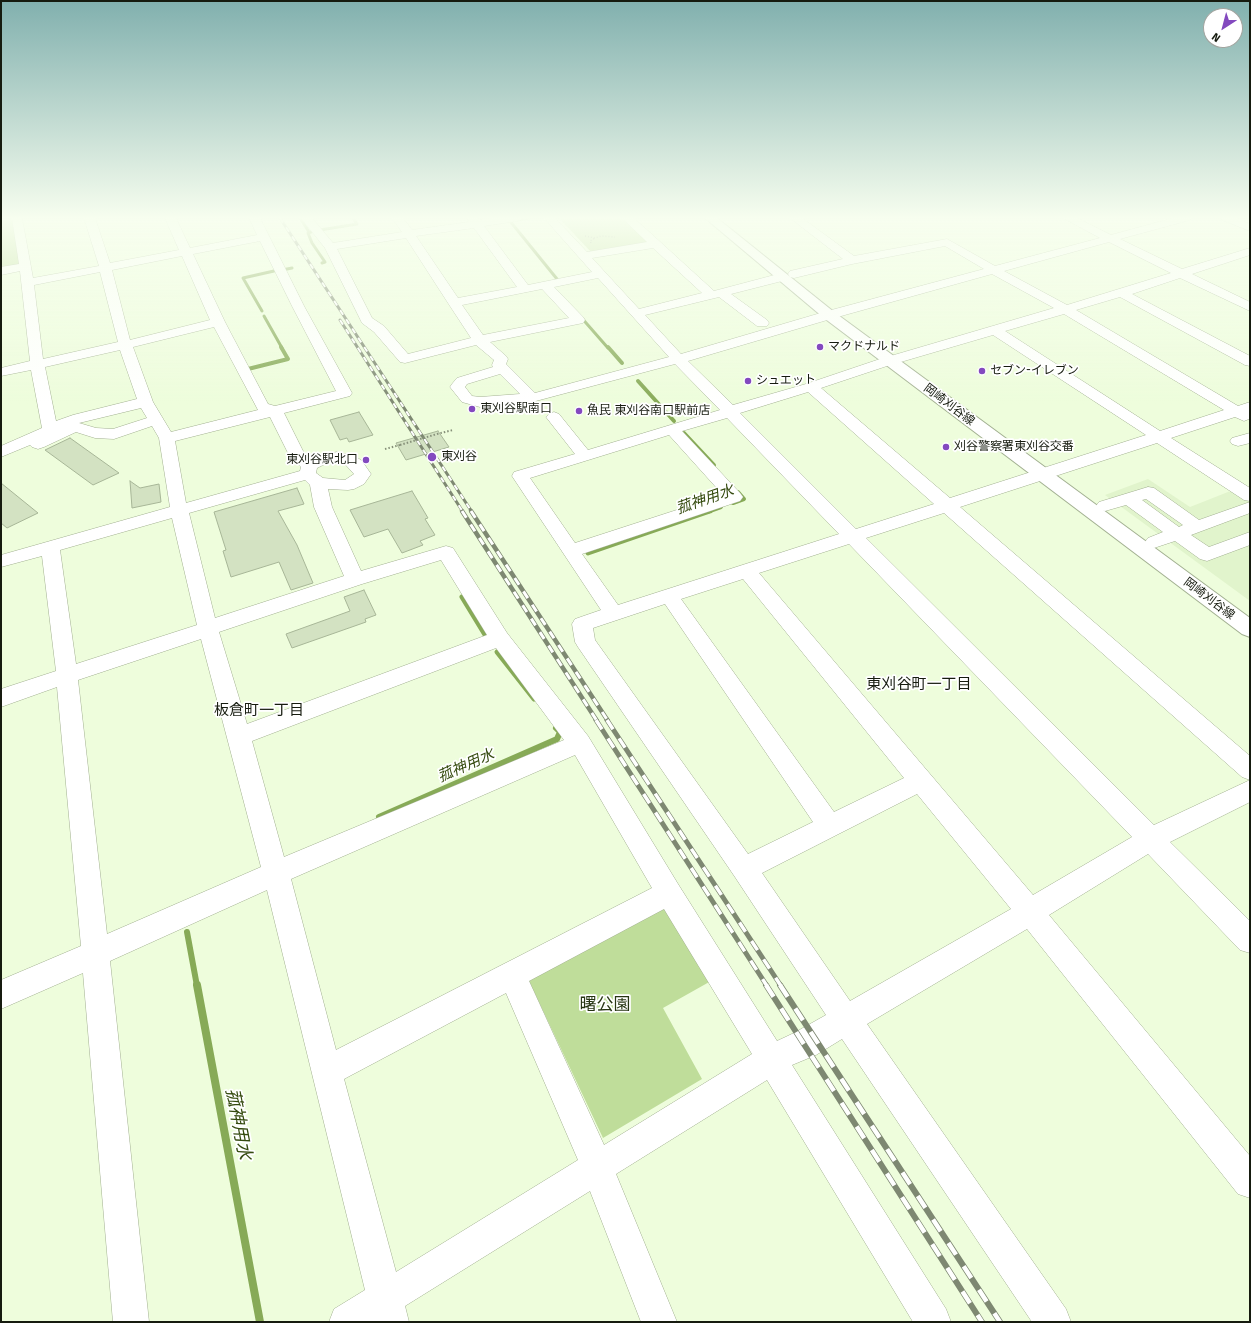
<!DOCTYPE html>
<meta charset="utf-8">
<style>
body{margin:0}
#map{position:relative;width:1251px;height:1323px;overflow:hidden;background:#eefddc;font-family:"Fira Sans",sans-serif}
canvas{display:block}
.frame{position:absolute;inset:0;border:2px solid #161b0f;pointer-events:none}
.north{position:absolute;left:1203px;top:8px;width:40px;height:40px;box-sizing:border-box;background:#fff;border:1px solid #a2a49f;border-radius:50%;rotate:216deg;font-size:11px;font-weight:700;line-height:16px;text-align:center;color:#161b0f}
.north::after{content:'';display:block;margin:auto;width:14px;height:18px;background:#8349bf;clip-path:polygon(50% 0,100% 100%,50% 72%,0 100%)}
</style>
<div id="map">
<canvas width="1251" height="1323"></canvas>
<div class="frame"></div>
<div class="north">N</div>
</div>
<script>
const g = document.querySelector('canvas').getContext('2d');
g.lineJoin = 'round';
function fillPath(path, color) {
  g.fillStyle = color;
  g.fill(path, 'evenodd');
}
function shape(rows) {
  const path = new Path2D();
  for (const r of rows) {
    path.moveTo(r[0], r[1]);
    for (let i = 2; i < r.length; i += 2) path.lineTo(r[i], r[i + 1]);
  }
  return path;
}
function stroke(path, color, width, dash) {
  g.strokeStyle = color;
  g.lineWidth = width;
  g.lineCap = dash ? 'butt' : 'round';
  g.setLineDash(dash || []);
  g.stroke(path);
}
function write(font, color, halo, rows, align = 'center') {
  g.font = font + ' "Fira Sans","Noto Sans JP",sans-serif';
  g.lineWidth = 3.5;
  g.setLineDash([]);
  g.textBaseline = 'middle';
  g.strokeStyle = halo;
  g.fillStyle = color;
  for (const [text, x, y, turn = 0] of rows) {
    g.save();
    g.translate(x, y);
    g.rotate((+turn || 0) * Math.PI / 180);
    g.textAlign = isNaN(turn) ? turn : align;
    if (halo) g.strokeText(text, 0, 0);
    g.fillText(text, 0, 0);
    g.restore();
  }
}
fillPath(shape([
 [1148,479,1190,507,1233,490,1250,502,1250,601,1105,495]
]), '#e1f4cc');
fillPath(shape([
 [559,218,624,218,650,242,591,252],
 [10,219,14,220,19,264,15,266,1,269,1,221],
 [666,907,711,981,663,1008,702,1079,603,1138,528,979]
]), '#bfdd9a');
stroke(shape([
 [300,218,309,232],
 [529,218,510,221,557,279],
 [320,230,357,224,353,218],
 [311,232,308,233,312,243,325,262,322,263],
 [282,270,292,268],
 [262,311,243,278,274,271],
 [264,316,282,348],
 [580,316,608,348]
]), '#87aa57', 3);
stroke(shape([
 [608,347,622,363],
 [248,369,288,359,281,347],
 [638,381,674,421],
 [684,433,714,465],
 [733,503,744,499,738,492],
 [707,512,721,507]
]), '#87aa57', 4);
stroke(shape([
 [588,553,710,511],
 [462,597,487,638],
 [497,652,534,699]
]), '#87aa57', 5);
stroke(shape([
 [379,817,557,739,560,732,556,728],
 [187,932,197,986]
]), '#87aa57', 6);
stroke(shape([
 [197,985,260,1322]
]), '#87aa57', 8);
const building = shape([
 [359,412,373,435,349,442,347,438,340,440,330,420,359,412],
 [438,431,449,447,406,460,396,443,438,431],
 [70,438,119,473,93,485,45,450,70,438],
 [130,481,140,488,159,484,161,502,132,508,130,481],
 [1,483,38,513,7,528,1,523,1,483],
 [297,488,304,504,278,511,297,545,313,583,291,590,279,562,231,577,223,551,226,550,214,512,297,488],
 [412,491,428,518,425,519,435,535,420,541,423,545,402,553,388,529,364,537,350,510,412,491],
 [364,590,376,615,365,619,366,622,292,648,286,634,350,611,344,597,364,590]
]);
fillPath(building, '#d3e2c2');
stroke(building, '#a7b697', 1);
const minor = shape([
 [12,218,22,218,33,278,99,266,84,218,95,218,110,263,179,250,165,218,176,218,190,248,257,235,249,218,260,218,304,306,352,393,350,396,284,413,304,453,311,459,317,456,337,452,355,456,362,461,371,474,364,484,354,489,348,490,328,489,332,507,361,571,446,546,453,548,507,633,588,736,678,884,777,1041,794,1033,826,1015,735,877,578,647,575,642,572,624,575,619,601,610,512,476,514,472,575,454,546,417,549,414,554,412,559,414,588,450,720,410,675,364,532,402,480,407,462,402,450,387,452,384,457,378,493,367,492,365,494,360,476,345,405,363,400,362,374,332,362,323,325,248,301,218,312,218,333,243,402,232,392,218,403,218,412,230,469,222,467,218,478,218,479,220,494,218,523,218,518,221,484,226,528,285,592,272,544,218,555,218,587,252,647,242,622,218,634,218,714,291,782,273,786,274,788,277,786,280,731,294,767,320,769,323,767,326,757,326,719,297,645,315,681,354,824,312,984,269,945,246,852,264,794,278,790,277,788,274,790,271,843,259,790,218,802,218,854,256,947,239,995,266,1100,238,1063,218,1077,218,1111,235,1173,218,1191,218,1190,220,1120,239,1182,269,1250,248,1250,255,1192,274,1250,302,1250,311,1180,278,1132,294,1250,356,1250,366,1245,365,1120,297,1076,310,1238,406,1250,402,1249,419,1244,421,1235,417,1171,438,1250,488,1250,501,1244,500,1157,443,960,507,1250,756,1250,802,1170,842,1250,921,1250,953,1240,950,1148,854,1049,915,1250,1156,1250,1198,1238,1194,1027,929,867,1024,1066,1309,1071,1322,1032,1322,842,1039,816,1055,792,1065,946,1309,951,1322,913,1322,767,1080,616,1174,677,1322,641,1322,590,1191,405,1306,409,1322,329,1322,334,1309,365,1290,267,890,110,961,149,1322,113,1322,83,973,1,1009,1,980,81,946,57,687,1,707,1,689,56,671,42,556,1,567,1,555,170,507,159,438,152,426,114,439,95,438,76,432,44,447,38,449,32,447,30,445,1,457,1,446,42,428,31,370,1,376,1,368,30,361,20,271,1,275,1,267,19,264,12,218],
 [474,228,517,287,458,298,416,236,474,228],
 [406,238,448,303,471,338,408,354,384,326,372,318,337,249,406,238],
 [260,241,292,306,336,391,275,406,268,404,225,322,193,254,260,241],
 [1109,242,1171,273,1067,305,1004,271,1109,242],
 [653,248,702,293,639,309,592,258,653,248],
 [182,256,210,320,130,340,112,270,182,256],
 [100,272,118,342,43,359,34,285,100,272],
 [992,274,1054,308,877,360,806,384,733,405,688,361,834,318,992,274],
 [598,278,669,357,535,393,506,364,508,359,506,356,490,342,583,323,585,320,583,317,554,287,598,278],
 [542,289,569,318,483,335,462,305,542,289],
 [1064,314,1224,410,1160,431,1005,331,1064,314],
 [214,327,258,410,171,432,153,402,133,347,214,327],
 [993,335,1146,435,950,498,821,388,887,366,993,335],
 [120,350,137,399,73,415,56,421,45,367,120,350],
 [500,374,520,394,480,397,472,396,465,387,467,384,500,374],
 [808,392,934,504,856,529,740,413,808,392],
 [141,408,147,418,113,429,96,428,79,423,141,408],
 [270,417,289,455,301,467,300,471,186,503,175,441,270,417],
 [727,418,839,534,618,605,582,554,740,501,743,497,740,493,682,431,727,418],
 [669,435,723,495,575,543,530,478,669,435],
 [337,462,344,463,354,474,345,480,323,478,316,473,317,468,327,463,337,462],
 [305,480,310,485,314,507,344,576,215,618,189,513,305,480],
 [944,513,1242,777,1250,780,1154,825,866,538,944,513],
 [172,518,197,625,76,664,60,550,172,518],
 [849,544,1132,837,1033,895,759,573,849,544],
 [441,560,487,635,247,724,219,632,362,584,441,560],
 [743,579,904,778,834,812,681,599,743,579],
 [665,604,813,822,748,854,595,640,593,628,665,604],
 [201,639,261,867,107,934,78,680,201,639],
 [496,648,564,740,284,857,252,741,496,648],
 [575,755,652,888,336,1050,291,879,575,755],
 [917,794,1011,909,850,1001,762,873,917,794],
 [664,909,752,1054,604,1145,529,981,664,909],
 [506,993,578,1160,396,1272,344,1079,506,993],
 [1221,218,1236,218,1250,224,1250,231,1222,220,1221,218],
 [1250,433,1250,443,1238,446,1232,444,1230,441,1232,438,1250,433],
 [1148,487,1154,488,1199,520,1250,502,1250,513,1191,535,1209,547,1250,532,1250,545,1207,561,1200,559,1175,541,1154,548,1148,546,1145,542,1148,538,1163,532,1126,505,1105,511,1099,510,1096,506,1099,502,1148,487],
 [1146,499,1183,525,1179,527,1142,500,1146,499]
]);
const major = shape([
 [705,218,717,218,834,312,1250,618,1250,637,1242,634,824,318,705,218]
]);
stroke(minor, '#a2b091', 1);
stroke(major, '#a2b091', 2);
stroke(shape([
 [585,236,595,238,601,236,615,237],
 [591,243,590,241,595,238]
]), '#869079', 1.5, [1, 2]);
stroke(shape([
 [437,434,453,430],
 [385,449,400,445]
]), '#869079', 2, [1.5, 2]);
fillPath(minor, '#fff');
fillPath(major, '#fff');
const railFar3 = shape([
 [280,218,472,512],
 [340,320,463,512]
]);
const railFar2 = shape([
 [462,511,597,721],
 [471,511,608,721]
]);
const railFar1 = shape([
 [596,720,767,986],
 [607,720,781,986]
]);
const rail = shape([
 [766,985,982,1322],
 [780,985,1000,1322]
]);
stroke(railFar3, '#7e8872', 3);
stroke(railFar2, '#7e8872', 4.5);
stroke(railFar1, '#7e8872', 5);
stroke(rail, '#7e8872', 6);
stroke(railFar3, '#fff', 2, [5.5]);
stroke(railFar2, '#fff', 3, [8]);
stroke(railFar1, '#fff', 3.5, [11]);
stroke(rail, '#fff', 4.5, [14]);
stroke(shape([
 [400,445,437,434]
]), '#869079', 2, [1.5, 2]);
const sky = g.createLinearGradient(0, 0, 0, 404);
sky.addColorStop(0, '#81b0ae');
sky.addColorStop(0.54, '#f7feef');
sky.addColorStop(1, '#f7feef00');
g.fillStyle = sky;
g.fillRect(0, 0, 1251, 404);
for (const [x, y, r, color] of [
 [820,347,4,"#8349bf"],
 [982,371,4,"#8349bf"],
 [748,381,4,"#8349bf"],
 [472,409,4,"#8349bf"],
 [579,411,4,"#8349bf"],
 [946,447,4,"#8349bf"],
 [432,457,5,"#8349bf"],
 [366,460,4,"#8349bf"]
]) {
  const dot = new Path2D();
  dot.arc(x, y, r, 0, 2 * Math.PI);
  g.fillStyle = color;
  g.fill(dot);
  stroke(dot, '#fff', 1.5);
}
write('12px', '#161b0f', '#fff', [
 ["マクドナルド",828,347],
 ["セブン-イレブン",990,371],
 ["シュエット",756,381],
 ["東刈谷駅南口",480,409],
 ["魚民 東刈谷南口駅前店",587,411],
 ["刈谷警察署東刈谷交番",954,447],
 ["東刈谷",441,457],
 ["東刈谷駅北口",358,460,"right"]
], 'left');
write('12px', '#161b0f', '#fff', [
 ["岡崎刈谷線",949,405,37],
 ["岡崎刈谷線",1209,599,37]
]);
write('italic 15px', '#354b0f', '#fff', [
 ["菰神用水",705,500,-19],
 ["菰神用水",466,766,-24]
]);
write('15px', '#161b0f', '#fff', [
 ["東刈谷町一丁目",919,685],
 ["板倉町一丁目",259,711]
]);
write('17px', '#273513', '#fff', [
 ["曙公園",605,1005]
]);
write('italic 18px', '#354b0f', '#fff', [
 ["菰神用水",238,1124,79]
]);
</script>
